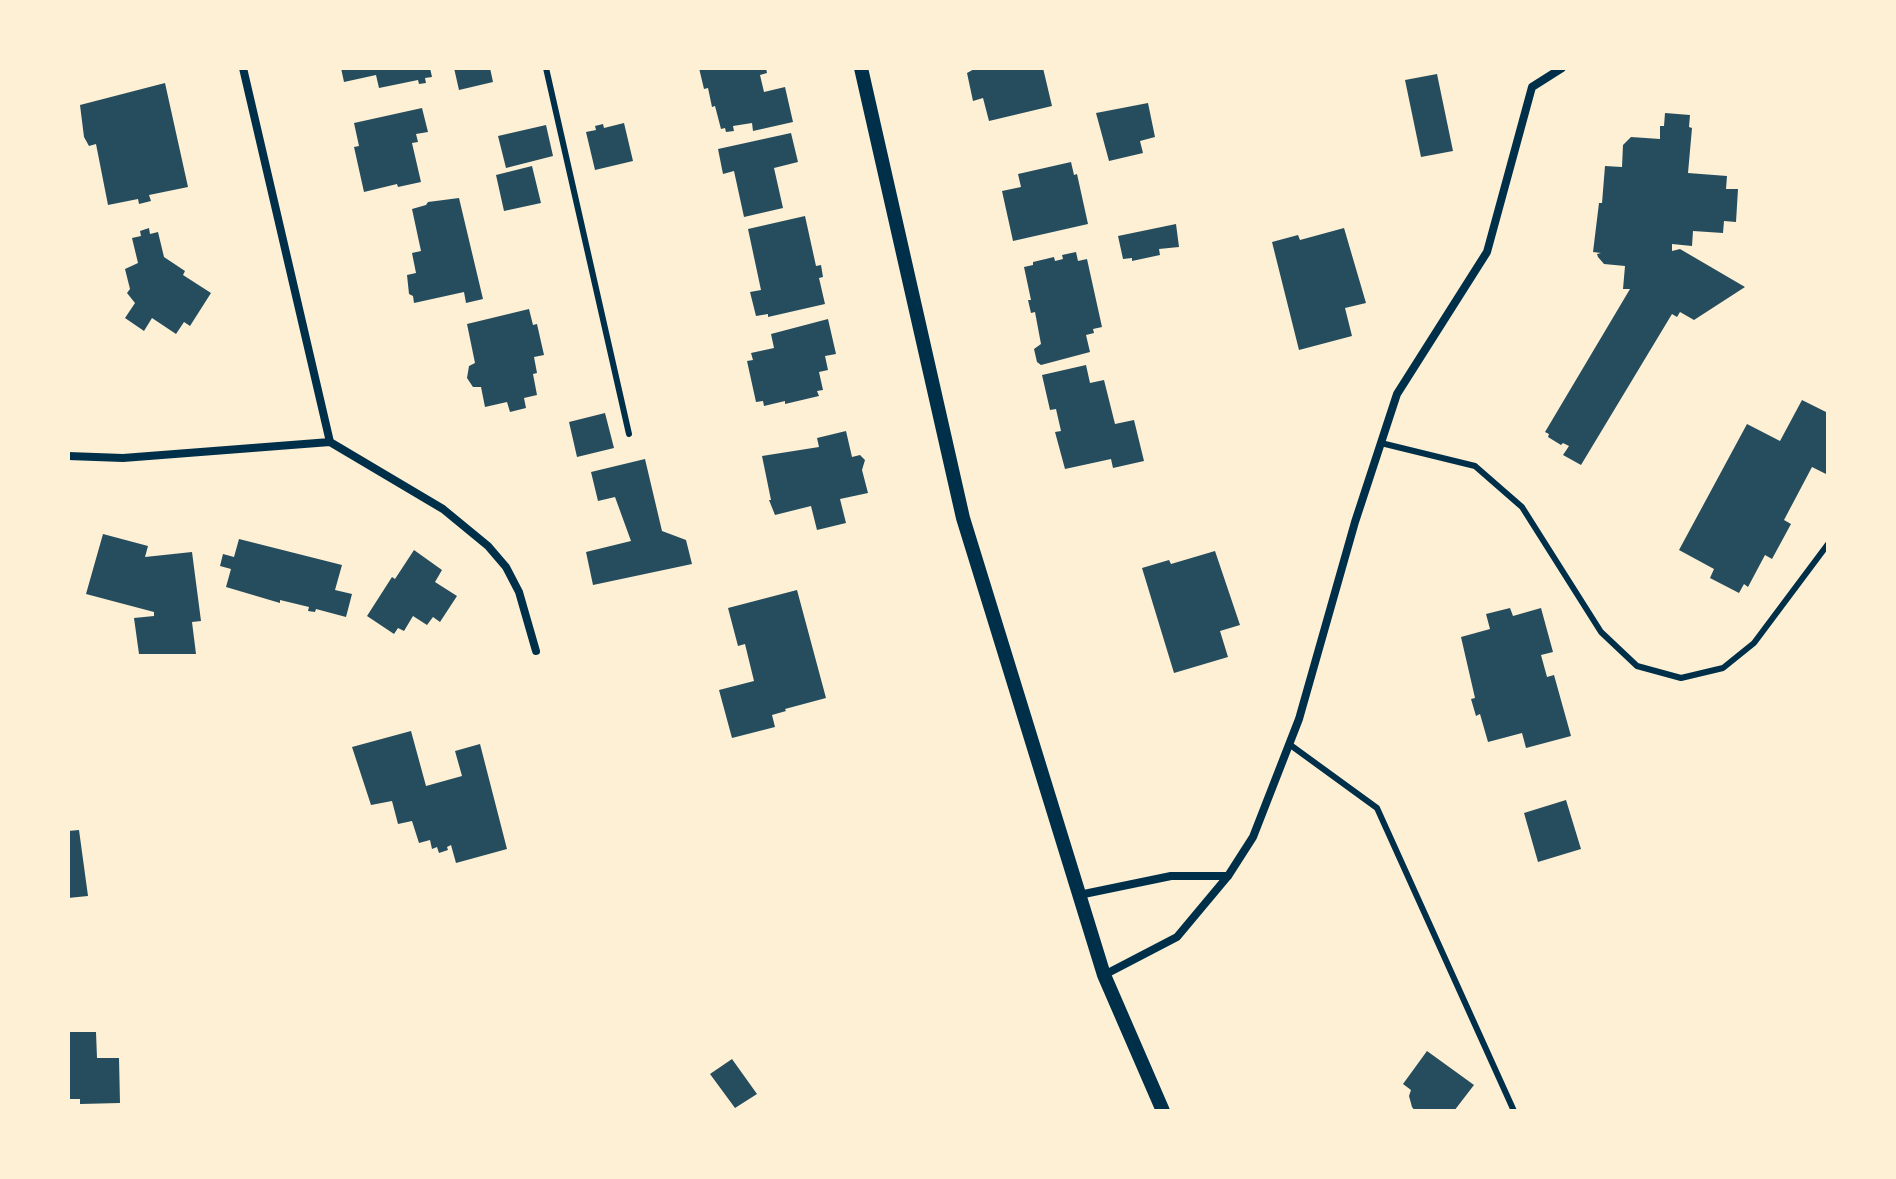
<!DOCTYPE html>
<style>
body{margin:0}
#map{position:relative;width:1896px;height:1179px;overflow:hidden;background:#fdf0d5;font-family:"Source Sans 3",sans-serif}
canvas{display:block}
.frame{position:absolute;inset:0;border:70px solid #fdf0d5;pointer-events:none}
</style>
<div id="map">
<canvas width="1896" height="1179"></canvas>
<div class="frame"></div>
</div>
<script>
const g = document.querySelector('canvas').getContext('2d');
g.lineJoin = 'round';
function fillPath(path, color) {
  g.fillStyle = color;
  g.fill(path, 'evenodd');
}
function shape(rows) {
  const path = new Path2D();
  for (const r of rows) {
    path.moveTo(r[0], r[1]);
    for (let i = 2; i < r.length; i += 2) path.lineTo(r[i], r[i + 1]);
  }
  return path;
}
function stroke(path, color, width, dash) {
  g.strokeStyle = color;
  g.lineWidth = width;
  g.lineCap = dash ? 'butt' : 'round';
  g.setLineDash(dash || []);
  g.stroke(path);
}
fillPath(shape([
 [341,68,430,68,432,77,425,78,426,83,419,84,418,80,379,88,376,75,344,82],
 [454,68,490,68,493,82,459,90],
 [699,68,766,68,767,73,760,75,764,92,785,87,793,122,753,131,752,123,733,126,734,131,726,132,725,128,721,129,715,106,712,107,708,88,704,89],
 [976,68,1043,68,1052,106,989,121,983,98,973,101,967,73],
 [1437,74,1453,151,1421,157,1405,80],
 [165,83,188,187,149,195,151,201,139,204,138,199,108,205,96,144,89,146,84,137,80,105],
 [1148,103,1155,137,1140,141,1143,153,1109,161,1096,113],
 [422,108,428,132,416,134,418,142,412,143,421,182,398,187,397,184,364,192,354,147,359,146,354,123],
 [1665,113,1690,115,1689,127,1692,128,1688,173,1727,176,1726,189,1738,189,1736,222,1724,221,1723,233,1693,231,1692,246,1672,244,1672,251,1680,249,1745,287,1694,320,1680,312,1677,317,1672,314,1581,465,1563,455,1569,446,1563,443,1561,445,1548,437,1549,434,1545,432,1630,289,1623,289,1625,266,1604,264,1598,257,1597,254,1601,253,1593,252,1599,203,1602,203,1605,166,1622,167,1623,145,1631,137,1660,139,1660,126,1664,126],
 [624,123,633,161,595,170,586,132,596,130,595,126,603,124,604,128],
 [546,125,553,156,506,168,498,136],
 [791,133,798,162,774,168,783,208,744,217,734,171,723,174,718,149],
 [1071,162,1074,175,1077,174,1088,224,1013,241,1002,191,1021,187,1018,174],
 [532,166,541,203,504,211,496,175],
 [459,198,483,299,466,303,464,292,414,303,413,296,409,294,407,275,416,273,412,253,421,251,412,209,426,205,428,202],
 [805,216,816,266,821,265,823,277,819,278,825,304,768,317,768,314,756,316,750,292,761,290,748,229],
 [1176,224,1179,247,1159,249,1160,255,1132,261,1132,258,1123,259,1118,236],
 [149,228,150,234,158,232,164,257,185,271,183,275,211,293,190,326,184,322,176,334,152,318,144,331,125,318,135,303,127,293,130,289,125,269,138,263,132,238,141,236,140,231],
 [1344,228,1366,303,1345,308,1352,336,1299,350,1272,242,1298,235,1300,240],
 [1076,252,1078,261,1087,259,1102,327,1093,329,1094,333,1086,335,1090,352,1041,365,1037,362,1034,349,1041,344,1035,312,1031,313,1028,300,1031,300,1024,267,1033,265,1033,262,1054,257,1055,261,1063,259,1062,255],
 [529,309,533,325,537,324,544,355,534,357,537,373,533,374,537,395,524,398,526,408,510,412,507,402,485,407,481,387,473,387,467,378,469,366,475,363,467,324],
 [828,319,836,354,825,356,828,370,819,372,823,390,817,391,819,396,785,404,785,401,764,406,763,401,756,402,747,361,753,360,751,353,774,348,771,334],
 [1086,365,1090,383,1104,380,1115,424,1134,420,1144,461,1113,468,1111,459,1065,469,1055,432,1061,431,1056,409,1050,410,1042,375],
 [1802,400,1828,413,1828,475,1812,467,1784,520,1791,524,1772,559,1765,555,1748,587,1744,584,1739,593,1710,578,1714,569,1679,550,1747,424,1780,441],
 [605,413,614,448,577,457,569,422],
 [846,431,852,457,860,455,865,460,862,470,868,493,840,499,846,523,817,530,811,506,775,515,769,500,771,500,762,456,819,447,817,438],
 [645,459,662,531,686,540,692,564,593,585,586,552,631,541,615,497,598,501,591,472],
 [103,534,148,546,145,557,192,552,201,621,192,622,196,654,139,654,134,618,154,616,154,612,86,594],
 [239,539,342,565,335,590,352,594,346,617,316,609,315,612,308,611,309,607,280,600,280,603,226,587,231,569,220,566,223,554,234,557],
 [414,550,442,570,435,582,457,596,440,622,433,617,427,625,413,616,404,631,398,628,394,634,367,616,392,577,395,579],
 [1215,551,1240,625,1220,631,1228,657,1174,673,1142,568,1169,560,1171,564],
 [797,590,826,698,785,709,786,711,772,715,775,727,732,738,719,690,754,681,745,644,738,646,728,608],
 [1510,608,1513,616,1541,608,1553,652,1541,655,1547,677,1554,675,1571,736,1526,748,1522,733,1488,742,1480,714,1476,716,1471,699,1475,698,1461,637,1490,629,1486,614],
 [411,731,426,786,462,776,455,751,480,744,507,849,456,863,451,845,447,847,448,850,439,853,437,847,432,849,430,840,419,843,412,821,398,824,392,801,371,805,352,747],
 [1566,800,1581,849,1538,862,1524,813],
 [79,830,88,896,68,898,68,831],
 [68,1032,96,1032,97,1058,119,1058,120,1103,80,1104,80,1099,68,1099],
 [1427,1051,1474,1085,1454,1111,1415,1111,1412,1107,1409,1096,1411,1090,1403,1084],
 [732,1059,757,1094,735,1108,710,1074]
]), '#264d5e');
stroke(shape([
 [546,68,629,434],
 [1381,443,1475,466,1522,507,1601,632,1637,666,1681,678,1723,668,1754,643,1828,544],
 [1289,744,1377,808,1514,1111]
]), '#003049', 6);
stroke(shape([
 [243,68,330,442],
 [68,456,123,458,330,442,443,509,488,546,506,567,519,592,536,651],
 [1079,895,1171,876,1228,876],
 [1104,975,1177,937,1228,876,1253,837,1299,719,1355,522,1397,394,1487,252,1532,87,1562,68]
]), '#003049', 8);
stroke(shape([
 [861,68,963,518,1104,975,1163,1111]
]), '#003049', 14);
</script>
